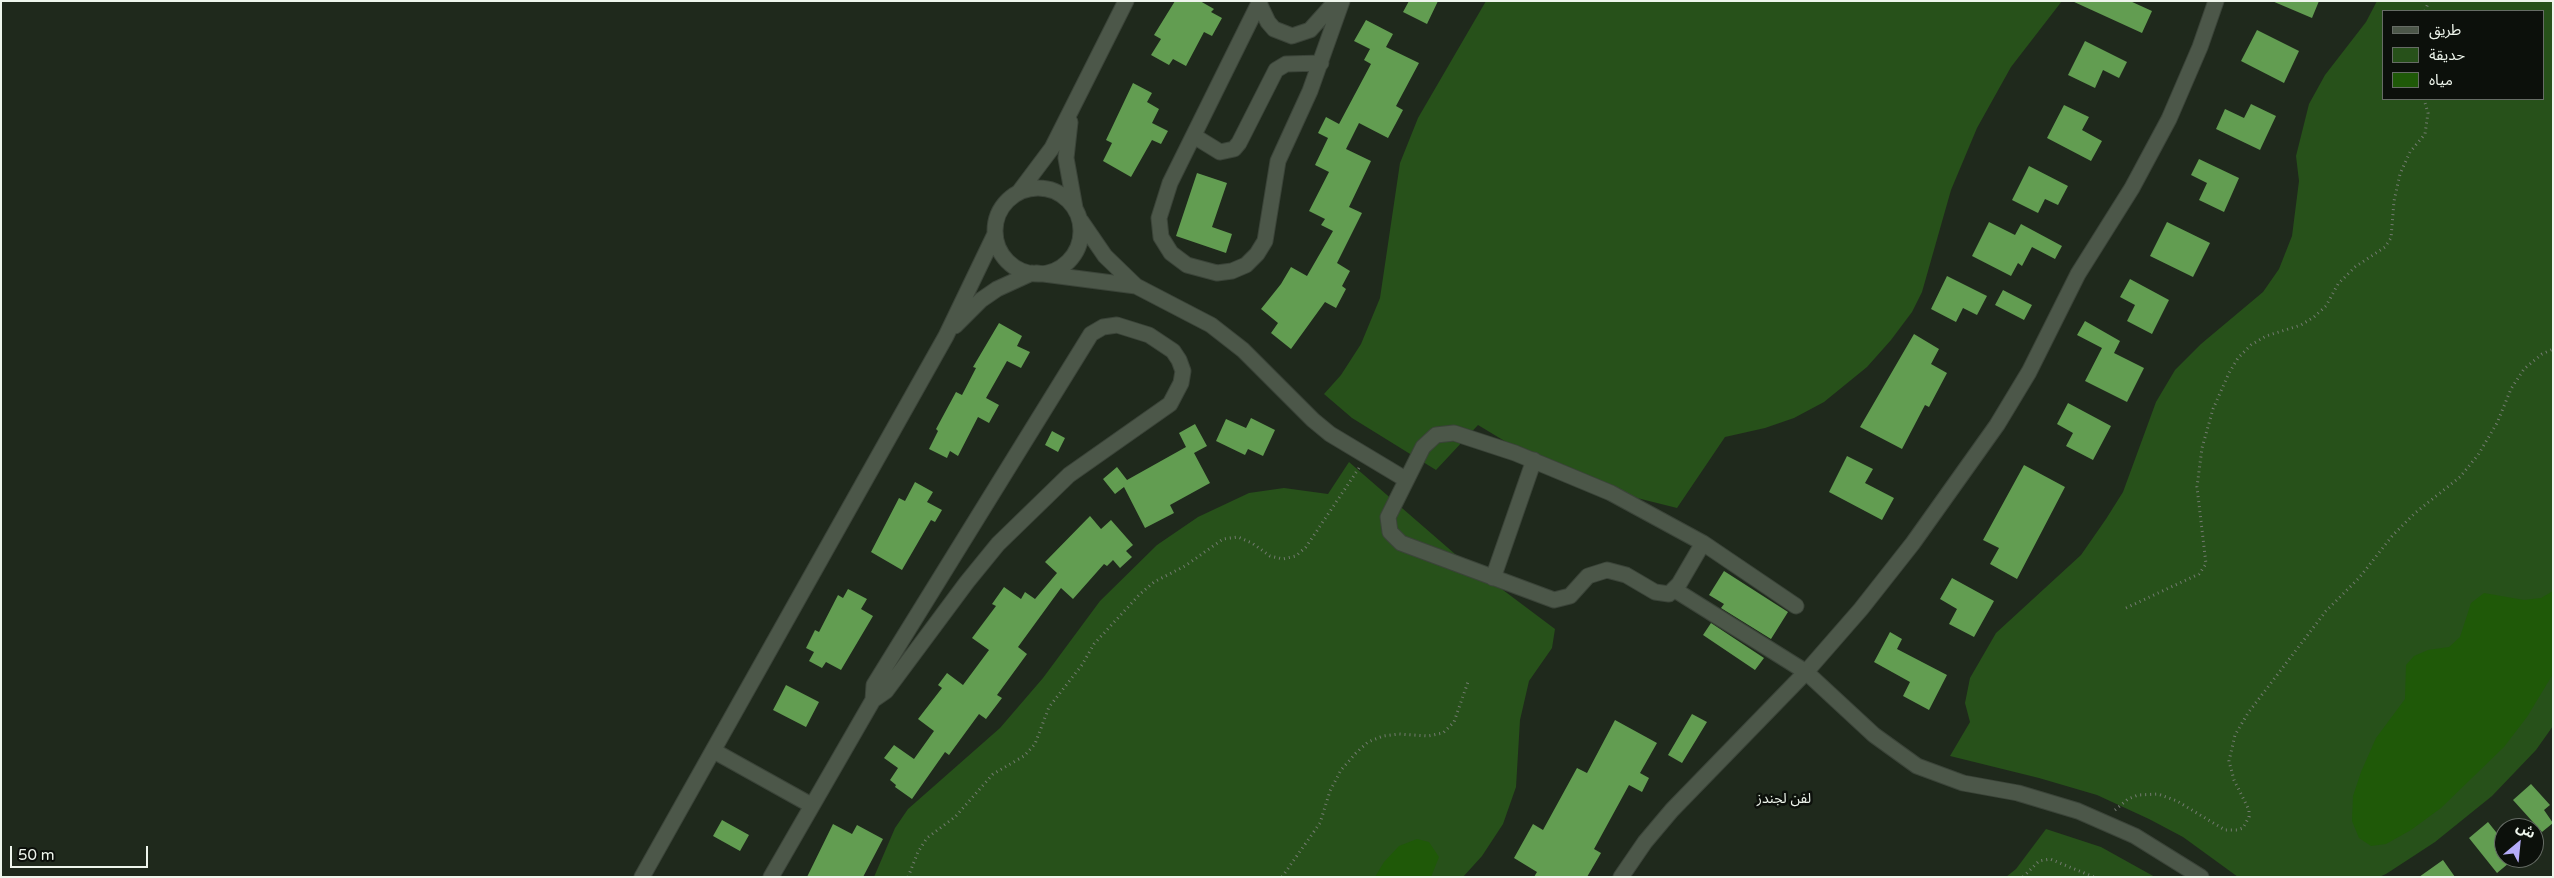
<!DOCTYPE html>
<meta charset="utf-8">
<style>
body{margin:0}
#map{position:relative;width:2554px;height:878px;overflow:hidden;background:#1f291c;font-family:"Varela Round","Noto Sans Arabic",sans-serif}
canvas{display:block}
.frame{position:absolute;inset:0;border:2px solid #eef5ec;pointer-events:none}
.legend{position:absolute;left:2382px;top:10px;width:162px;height:90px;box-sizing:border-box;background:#0c100b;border:1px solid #666c65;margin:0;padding:6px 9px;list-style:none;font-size:15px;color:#eef5ec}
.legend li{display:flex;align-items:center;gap:10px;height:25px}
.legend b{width:25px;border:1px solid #666c65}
.north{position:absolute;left:2494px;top:818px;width:50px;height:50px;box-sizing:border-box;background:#0c100b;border:1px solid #666c65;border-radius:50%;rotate:28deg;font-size:14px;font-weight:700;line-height:20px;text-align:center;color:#eef5ec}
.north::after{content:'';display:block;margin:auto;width:18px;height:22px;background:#b5acf8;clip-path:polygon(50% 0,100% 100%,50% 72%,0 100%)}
.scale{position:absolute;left:10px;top:846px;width:138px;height:22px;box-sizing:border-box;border:2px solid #eef5ec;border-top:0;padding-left:6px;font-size:15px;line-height:18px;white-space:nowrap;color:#eef5ec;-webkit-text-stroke:4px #0c100b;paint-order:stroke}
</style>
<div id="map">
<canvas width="2554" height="878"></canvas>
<div class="frame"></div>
<ul class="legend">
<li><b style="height:6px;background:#4c5749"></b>طريق</li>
<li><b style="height:14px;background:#27511a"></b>حديقة</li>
<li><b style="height:14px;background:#1f5908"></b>مياه</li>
</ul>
<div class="north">ش</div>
<div class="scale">50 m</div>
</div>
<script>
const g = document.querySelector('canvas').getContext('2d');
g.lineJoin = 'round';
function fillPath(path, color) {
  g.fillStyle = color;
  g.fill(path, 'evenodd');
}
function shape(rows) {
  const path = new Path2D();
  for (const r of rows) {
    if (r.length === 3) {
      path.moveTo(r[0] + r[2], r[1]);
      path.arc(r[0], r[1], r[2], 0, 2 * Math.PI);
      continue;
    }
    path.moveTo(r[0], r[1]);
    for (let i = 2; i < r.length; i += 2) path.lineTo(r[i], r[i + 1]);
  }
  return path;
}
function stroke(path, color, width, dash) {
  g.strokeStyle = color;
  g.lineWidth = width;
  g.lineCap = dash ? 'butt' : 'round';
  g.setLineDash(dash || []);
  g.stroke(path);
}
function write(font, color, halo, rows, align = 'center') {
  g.font = font + ' "Varela Round","Noto Sans Arabic",sans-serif';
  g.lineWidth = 5;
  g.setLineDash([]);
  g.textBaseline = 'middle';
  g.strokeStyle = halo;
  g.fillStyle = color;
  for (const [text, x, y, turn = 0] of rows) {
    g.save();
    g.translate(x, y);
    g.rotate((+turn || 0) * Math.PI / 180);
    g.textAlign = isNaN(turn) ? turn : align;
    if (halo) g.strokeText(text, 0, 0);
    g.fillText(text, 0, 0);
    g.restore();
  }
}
fillPath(shape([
 [1486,1,2062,1,2011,67,1977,128,1951,190,1922,292,1912,312,1891,340,1867,367,1824,402,1794,418,1765,428,1725,437,1677,508,1609,491,1541,463,1478,425,1436,470,1352,418,1324,394,1341,375,1361,344,1380,298,1400,163,1418,118],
 [2377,1,2553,1,2553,726,2536,750,2492,796,2435,842,2386,874,2379,877,2238,877,2183,837,2149,819,2097,795,2039,778,1950,756,1970,722,1965,703,1970,678,1996,633,2081,555,2106,519,2123,492,2156,402,2175,370,2201,344,2263,292,2279,269,2292,236,2299,181,2296,156,2309,104,2325,75,2366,22],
 [2383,11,2543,11,2543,99,2383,99],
 [1349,462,1455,554,1555,629,1552,648,1529,681,1520,720,1516,787,1503,824,1482,856,1463,877,874,877,895,828,908,809,1000,728,1043,678,1100,601,1157,545,1198,517,1249,493,1284,488,1328,494],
 [2046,829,2101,847,2155,877,2006,877,2016,869]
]), '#27511a');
fillPath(shape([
 [2553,591,2553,674,2527,717,2504,747,2441,808,2411,830,2386,844,2371,846,2359,838,2352,821,2353,796,2361,772,2376,738,2405,699,2406,665,2414,656,2428,650,2449,647,2460,637,2471,603,2484,593,2524,600,2541,598],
 [1417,839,1429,842,1439,857,1431,877,1375,877,1384,862,1399,846]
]), '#1f5908');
fillPath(shape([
 [1175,1,1200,1,1214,9,1211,12,1222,18,1212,36,1204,32,1186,66,1173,59,1169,65,1151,55,1161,39,1154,35],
 [1409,1,1438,1,1427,24,1403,12],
 [2072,1,2130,1,2152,11,2142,33],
 [2272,1,2319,1,2312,18],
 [1366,20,1393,34,1386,47,1419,63,1396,106,1403,110,1388,138,1359,123,1346,149,1371,161,1349,207,1362,213,1337,263,1350,271,1342,286,1346,289,1336,308,1325,302,1291,349,1271,333,1278,323,1261,309,1281,284,1291,267,1307,276,1333,231,1321,225,1325,219,1309,211,1329,172,1315,165,1328,138,1318,133,1326,117,1339,124,1371,64,1364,60,1370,49,1354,41],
 [2257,30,2299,51,2284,83,2241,61],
 [2085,41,2127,62,2119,78,2103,70,2095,88,2068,75],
 [1133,83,1152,93,1147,102,1159,109,1152,123,1168,131,1161,144,1152,140,1131,177,1103,161,1112,143,1106,140],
 [2251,104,2276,116,2260,150,2216,129,2225,109,2244,118],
 [2064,105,2089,117,2082,130,2102,141,2091,161,2047,138],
 [2199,159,2239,178,2224,212,2199,200,2207,183,2191,175],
 [2029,166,2068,186,2058,205,2045,199,2038,213,2012,200],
 [1197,173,1227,183,1212,227,1232,234,1226,253,1176,236],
 [1989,222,2015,235,2021,224,2062,246,2055,259,2032,247,2022,266,2018,263,2011,276,1972,256],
 [2167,222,2210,243,2193,277,2150,256],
 [1947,276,1987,296,1977,315,1963,308,1956,322,1931,309],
 [2130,279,2169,300,2152,334,2127,321,2135,305,2120,297],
 [2003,290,2032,305,2024,320,1995,305],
 [2085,321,2120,341,2114,353,2144,368,2127,402,2085,381,2102,348,2077,335],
 [999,323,1022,336,1017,346,1030,352,1021,368,1007,361,986,398,999,405,989,423,978,417,958,456,950,451,947,458,929,449,938,431,936,429,956,392,962,395,976,368,973,367],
 [1914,334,1939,349,1931,364,1947,373,1929,407,1925,405,1902,449,1860,427],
 [2068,403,2111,426,2093,460,2066,446,2073,433,2057,424],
 [1251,418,1275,430,1263,456,1248,449,1245,455,1216,441,1226,419,1246,428],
 [1195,424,1207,446,1194,453,1210,483,1170,505,1174,513,1145,528,1124,487,1115,494,1103,479,1117,467,1127,480,1186,447,1179,433],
 [1052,431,1065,438,1058,452,1045,445],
 [1847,456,1873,469,1865,483,1894,498,1882,520,1829,492],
 [2024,465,2065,487,2017,579,1990,564,1999,548,1983,540],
 [915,482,933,492,927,502,942,510,935,522,931,520,902,570,871,552,899,498,905,501],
 [1090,516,1101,529,1111,520,1133,545,1126,551,1132,557,1120,568,1113,560,1107,566,1104,564,1073,599,1061,588,1018,647,1027,654,997,695,1002,698,986,719,979,714,949,755,945,752,912,799,895,787,896,785,890,780,898,768,884,758,894,745,914,759,934,731,918,719,942,688,938,685,947,673,963,685,989,650,972,638,996,606,992,604,1004,587,1021,599,1025,592,1035,599,1057,573,1045,562],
 [1724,571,1788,612,1771,639,1721,608,1724,604,1709,595],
 [1952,578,1994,601,1974,637,1949,624,1957,609,1940,599],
 [848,589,867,599,861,609,873,616,841,670,826,662,822,668,809,661,814,652,806,648,815,630,819,632,838,595,843,598],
 [1711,623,1764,658,1755,670,1703,635],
 [1890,632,1902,639,1897,649,1947,675,1929,710,1903,696,1910,682,1874,662],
 [786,685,819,702,806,727,773,710],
 [1692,714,1707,722,1682,763,1668,755],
 [1615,720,1657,743,1640,773,1649,778,1642,792,1629,785,1594,849,1601,853,1587,877,1534,877,1537,872,1514,858,1533,824,1543,830,1577,768,1587,773],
 [2531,784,2550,805,2544,810,2553,823,2542,832,2513,800],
 [722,820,749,835,740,851,713,836],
 [2488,822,2504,842,2504,858,2509,863,2497,873,2469,838],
 [833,824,852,834,857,825,883,839,863,877,807,877],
 [2443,860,2455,877,2419,877]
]), '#629d51');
const minor = shape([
 [1260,1,1170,183,1159,218,1161,237,1171,253,1187,265,1217,273,1232,271,1246,265,1257,254,1265,241,1278,161,1310,91,1342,1],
 [1259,3,1268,22,1274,29,1292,36,1310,30,1336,1],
 [1070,122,1066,158,1075,208],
 [1194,136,1220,152,1234,149,1239,143,1276,70,1286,64,1321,63],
 [1038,231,43],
 [1019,192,1052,148,1126,1],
 [1081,221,1105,256,1135,285],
 [1036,273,1136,286,1211,325,1243,350,1313,420,1330,434,1405,479],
 [955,326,981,300,997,289,1032,273],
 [1703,543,1679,584,1669,594,1655,592,1626,575,1607,570,1588,576,1570,596,1554,600,1401,543,1390,532,1388,517,1423,447,1436,435,1454,433,1515,453,1611,493,1703,543,1796,606],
 [1493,578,1534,460],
 [1675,590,1806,672,1874,735,1917,766,1963,783,2018,793,2078,811,2135,836,2201,877],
 [714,751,811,805],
 [642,877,946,336,995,234],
 [771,877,873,700,886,691,967,582,998,544,1069,475,1170,404,1181,383,1183,371,1179,360,1173,351,1149,335,1117,325,1103,327,1091,334,874,685,873,700],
 [1621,877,1645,842,1672,810,1806,672,1861,609,1913,543,1997,425,2029,372,2078,274,2132,188,2169,119,2200,47,2216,1]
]);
stroke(minor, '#3b4439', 17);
stroke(shape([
 [2425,11,2429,1],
 [2126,608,2199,574,2206,564,2197,487,2202,448,2213,409,2229,373,2238,358,2251,345,2266,336,2301,325,2314,317,2326,306,2338,284,2355,267,2385,247,2391,238,2394,201,2400,174,2410,152,2425,134,2428,113,2424,99],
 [2115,810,2128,799,2138,795,2158,794,2177,801,2225,830,2237,830,2243,828,2249,817,2249,810,2234,780,2229,761,2235,735,2248,713,2326,611,2359,578,2393,535,2415,513,2460,477,2478,455,2497,423,2511,389,2524,369,2542,354,2553,349],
 [908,877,918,852,927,838,955,817,993,774,1024,756,1035,744,1049,707,1082,665,1094,644,1140,594,1154,582,1185,566,1223,539,1238,537,1252,543,1270,556,1283,559,1296,556,1306,547,1359,468],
 [1282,877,1320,823,1330,791,1341,770,1356,753,1368,742,1383,736,1399,734,1428,736,1443,733,1454,722,1469,679],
 [2023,877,2039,861,2050,859,2094,877]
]), '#737b70', 3, [1, 4]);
stroke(minor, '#4c5749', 15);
write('14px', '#eef5ec', '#0c100b', [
 ["لفن لجندز",1784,799]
]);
</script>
